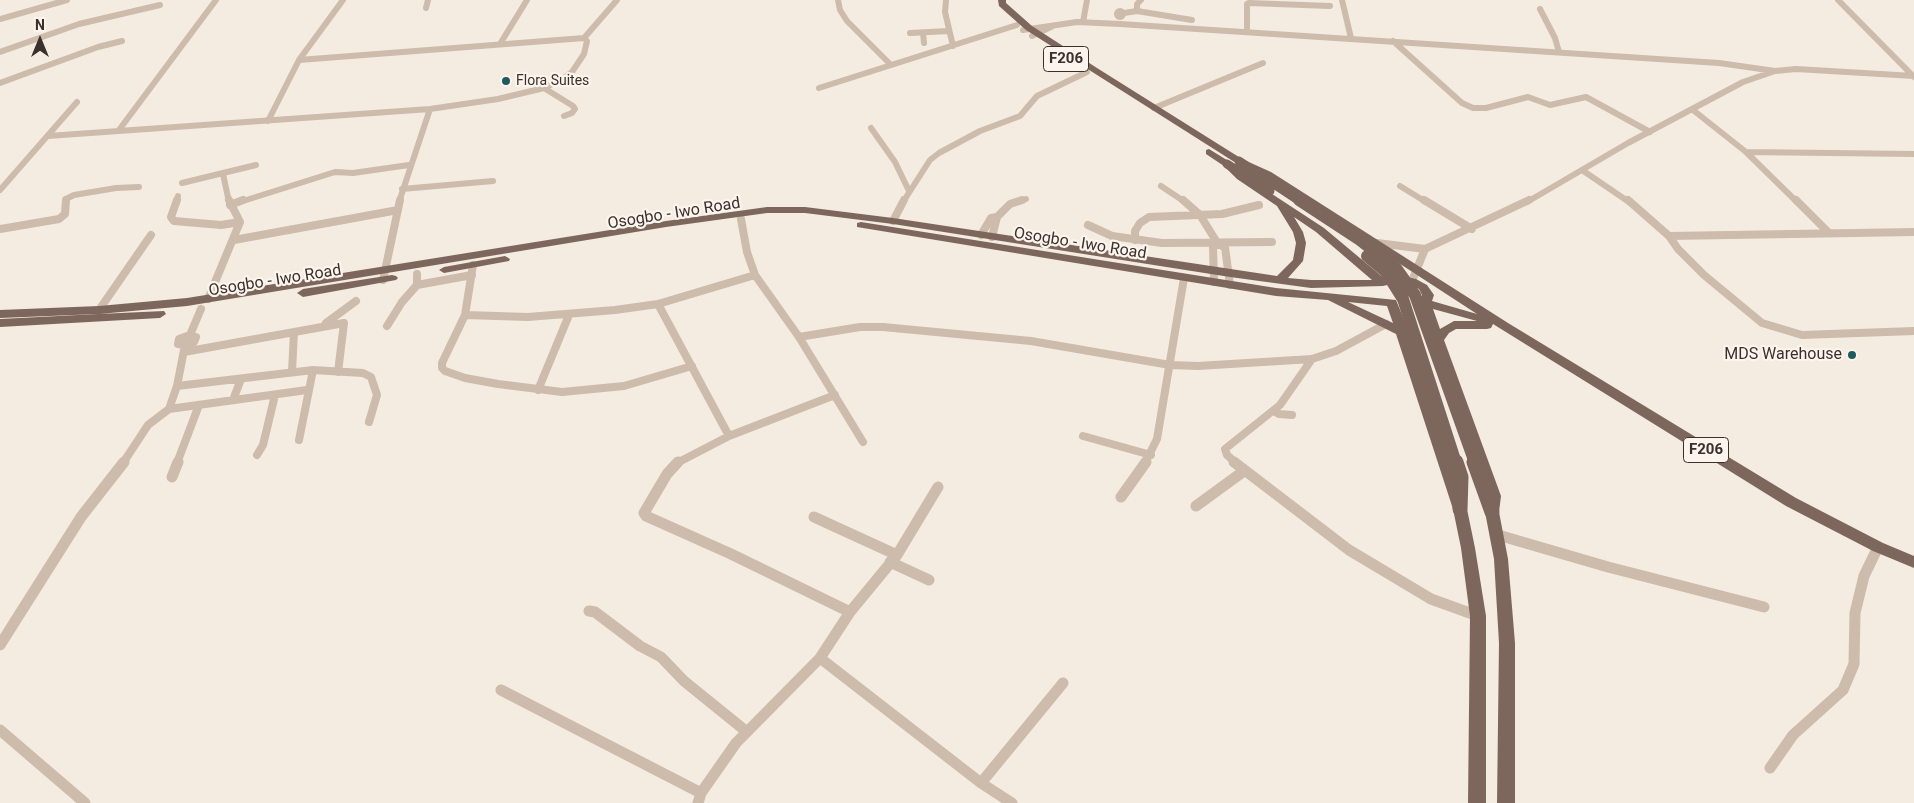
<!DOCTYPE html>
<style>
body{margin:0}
#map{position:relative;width:1914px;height:803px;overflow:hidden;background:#f4ebe1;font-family:Roboto,sans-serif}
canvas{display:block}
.north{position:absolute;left:15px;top:15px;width:50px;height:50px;-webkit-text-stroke:4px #fbf5ee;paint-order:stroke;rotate:0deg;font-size:14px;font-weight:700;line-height:20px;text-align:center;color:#3b302b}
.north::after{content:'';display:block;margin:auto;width:18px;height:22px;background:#3b302b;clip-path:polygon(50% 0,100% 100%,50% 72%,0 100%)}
</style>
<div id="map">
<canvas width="1914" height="803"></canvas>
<div class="north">N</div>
</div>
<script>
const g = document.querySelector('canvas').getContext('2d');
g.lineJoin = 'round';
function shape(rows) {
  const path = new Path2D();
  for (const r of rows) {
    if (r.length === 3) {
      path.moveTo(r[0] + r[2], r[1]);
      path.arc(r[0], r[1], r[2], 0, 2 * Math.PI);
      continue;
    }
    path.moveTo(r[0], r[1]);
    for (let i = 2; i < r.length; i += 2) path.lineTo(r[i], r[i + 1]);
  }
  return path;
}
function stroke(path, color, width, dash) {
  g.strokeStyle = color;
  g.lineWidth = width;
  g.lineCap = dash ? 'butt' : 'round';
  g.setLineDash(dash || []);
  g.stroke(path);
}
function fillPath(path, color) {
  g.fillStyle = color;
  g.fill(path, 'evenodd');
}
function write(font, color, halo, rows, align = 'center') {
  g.font = font + ' Roboto,sans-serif';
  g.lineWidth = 4.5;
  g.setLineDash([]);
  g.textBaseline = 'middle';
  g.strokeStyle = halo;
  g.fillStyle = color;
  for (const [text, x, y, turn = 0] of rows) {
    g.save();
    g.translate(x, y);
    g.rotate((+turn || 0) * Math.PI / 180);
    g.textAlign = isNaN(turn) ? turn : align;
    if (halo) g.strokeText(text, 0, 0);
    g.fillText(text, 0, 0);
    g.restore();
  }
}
stroke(shape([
 [838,0,840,10,847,21,891,65],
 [946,0,945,12,953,46],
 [1342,0,1351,38],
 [1838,0,1914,77],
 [426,8,428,0],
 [1540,9,1555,38,1559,52],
 [1137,11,1137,4,1141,0],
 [1120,14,3],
 [1124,13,1137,11,1192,20],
 [0,19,67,0],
 [1083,22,1087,0],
 [1023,30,1077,22,1120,24,1719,63,1775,71],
 [1247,32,1247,4,1249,3,1330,6],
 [910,33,949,31],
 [923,33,924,43],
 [1032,36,1053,26],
 [1393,41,1462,103,1473,108,1486,108,1528,97,1550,105,1586,97,1650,132],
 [500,44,527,0],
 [0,52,79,24,160,5],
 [299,60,584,38,617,0],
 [0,83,98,47,122,41],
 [544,88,573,106,575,109,572,113,564,116],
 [819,88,1017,25],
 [1154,108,1263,63],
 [1693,110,1746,152,1797,202],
 [268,121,299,60,343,0],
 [871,128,895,162,909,191],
 [119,130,216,0],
 [48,136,430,109,498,99,544,88,564,78,572,72,584,54,587,41,584,38],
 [1746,152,1914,154],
 [1582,170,1629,202],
 [223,174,229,202],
 [182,183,256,165],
 [1161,186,1185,202],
 [1400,186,1426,202],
 [402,189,493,181],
 [0,190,77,102],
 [66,202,66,199,74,195,116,188,139,187],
 [176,202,178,196],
 [240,202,335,172,353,173,409,165],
 [399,202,430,109],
 [903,202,930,160,939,153,980,131,1020,116,1037,96,1087,72],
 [1018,202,1026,199],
 [1527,202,1628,143,1743,82,1775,71,1796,69,1914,76]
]), '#cdbbac', 6);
stroke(shape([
 [177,200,171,217,174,221,221,225,240,222],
 [1183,200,1200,215,1218,244,1225,247,1230,285],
 [1424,200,1472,229],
 [1628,200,1669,236,1678,249,1704,275,1762,323,1802,335,1914,331],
 [1796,200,1829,233],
 [230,205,243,200],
 [741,219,747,252,755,275,799,337,863,442],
 [893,221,904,200],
 [1088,225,1112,236,1162,243,1272,242],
 [0,229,59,219,65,214,66,200],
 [981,235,991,218,997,217,1010,204,1022,200],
 [1669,236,1914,232],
 [992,237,997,217],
 [234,240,398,210],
 [1135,240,1135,231,1140,223,1149,217,1222,214,1259,205],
 [1377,243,1425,249,1529,200],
 [473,265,465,315,442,363,442,368,445,371,465,378,498,384,562,392,624,386,692,366],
 [417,274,417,285],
 [383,280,400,200],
 [1412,281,1425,249],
 [1214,282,1213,247,1218,244],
 [208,299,240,222,229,200],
 [658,304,729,436],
 [99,310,151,235],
 [465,315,528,317,615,310,658,304,755,275],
 [326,323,356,301],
 [387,326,402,302,417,285,472,275],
 [190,335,196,337,194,342,185,345,178,344,179,339,190,335],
 [190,335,201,309],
 [799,337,860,327,883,327,1031,341,1170,365,1198,366,1312,359,1336,351,1386,324],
 [184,352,344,323,338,372],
 [292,372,294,332],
 [177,386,313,370,363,373,371,377,377,395,369,422],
 [538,390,569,315],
 [233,400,241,379],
 [169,409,177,386,185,345],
 [1274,411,1279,414,1292,415],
 [1083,436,1151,455],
 [299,440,313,370],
 [257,455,263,445,275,395],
 [123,463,148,425,169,409,307,390],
 [177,463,199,405],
 [677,463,729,436,835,395],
 [1145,463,1157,439,1184,278],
 [1236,463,1227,455,1225,449,1280,405,1312,359]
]), '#cdbbac', 8);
stroke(shape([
 [678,462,667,474,644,513,646,516,731,554,850,612],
 [1234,462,1349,550,1431,599,1478,616],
 [172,477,178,462],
 [1121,497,1146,462],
 [1196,506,1244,471],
 [814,517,897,555],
 [1498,535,1608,567,1764,607],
 [890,562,929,580],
 [589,611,595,612,640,646,661,657,684,681,747,732],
 [0,645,81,517,124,462],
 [820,658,981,783,1012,803],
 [501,690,701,793],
 [0,730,85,803],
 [1770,768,1793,735,1843,690,1854,664,1855,613,1864,576,1878,547],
 [981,783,1063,683],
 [698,803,701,793,736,743,820,658,850,612,897,555,938,487]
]), '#cdbbac', 11);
fillPath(shape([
 [998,0,1006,0,1006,3,1032,26,1097,68,1242,159,1271,172,1508,323,1796,498,1883,543,1914,556,1914,568,1873,551,1786,506,1493,324,1491,328,1487,329,1456,329,1449,333,1444,340,1501,496,1499,512,1508,559,1515,643,1515,803,1497,803,1499,643,1494,559,1485,512,1487,496,1422,308,1415,305,1421,301,1422,295,1419,289,1409,284,1399,282,1383,286,1311,288,1230,277,893,224,805,213,767,213,666,227,187,306,99,314,164,311,166,314,160,318,0,327,0,319,98,314,0,318,0,310,99,306,187,298,666,221,767,207,805,207,893,218,1277,276,1293,260,1296,243,1293,232,1277,206,1237,179,1224,166,1206,154,1206,150,1209,149,1230,162,1243,175,1324,228,1385,279,1398,275,1416,279,1427,285,1434,295,1432,301,1477,314,1265,176,1236,163,1026,30,999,6,998,0],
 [1294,217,1316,232,1372,280,1311,280,1288,278,1303,261,1306,243,1303,232,1294,217],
 [1433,309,1477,321,1454,321,1440,329,1433,309],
 [861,222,1276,288,1396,300,1409,332,1467,509,1475,548,1486,616,1486,803,1468,803,1470,616,1461,548,1453,509,1396,334,1328,300,1276,296,857,227,857,223,861,222],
 [1348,302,1387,306,1393,323,1348,302],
 [505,256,510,259,509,261,444,273,439,270,444,267,505,256],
 [392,275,396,276,398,278,396,280,303,297,297,293,303,289,392,275]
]), '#7d675c');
stroke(shape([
 [1239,161,1301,202],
 [1227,164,1270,191]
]), '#7d675c', 9);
stroke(shape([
 [1299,200,1360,240,1396,268,1415,295,1475,463],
 [1367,256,1386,272,1403,299,1456,463]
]), '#7d675c', 12);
stroke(shape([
 [1456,462,1461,477,1460,509],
 [1474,462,1492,512]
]), '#7d675c', 15);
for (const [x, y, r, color] of [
 [506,81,5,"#1f5a5e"],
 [1852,355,5,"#1f5a5e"]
]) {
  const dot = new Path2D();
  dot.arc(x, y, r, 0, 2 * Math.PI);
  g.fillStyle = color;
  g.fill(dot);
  stroke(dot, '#fbf5ee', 2);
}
write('14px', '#3b302b', '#fbf5ee', [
 ["Flora Suites",516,81]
], 'left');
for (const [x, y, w] of [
 [1066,59,45],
 [1706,450,45]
]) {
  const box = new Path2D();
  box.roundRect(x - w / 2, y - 12.5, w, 25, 4);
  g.fillStyle = '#fbf5ee';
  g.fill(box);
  stroke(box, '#3b302b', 1);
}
write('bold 15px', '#3b302b', null, [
 ["F206",1066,59],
 ["F206",1706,450]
]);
write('16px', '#3b302b', '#fbf5ee', [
 ["Osogbo - Iwo Road",674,214,-9],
 ["Osogbo - Iwo Road",1080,244,9],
 ["Osogbo - Iwo Road",275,281,-9]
]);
write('16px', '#3b302b', '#fbf5ee', [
 ["MDS Warehouse",1842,355]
], 'right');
</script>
